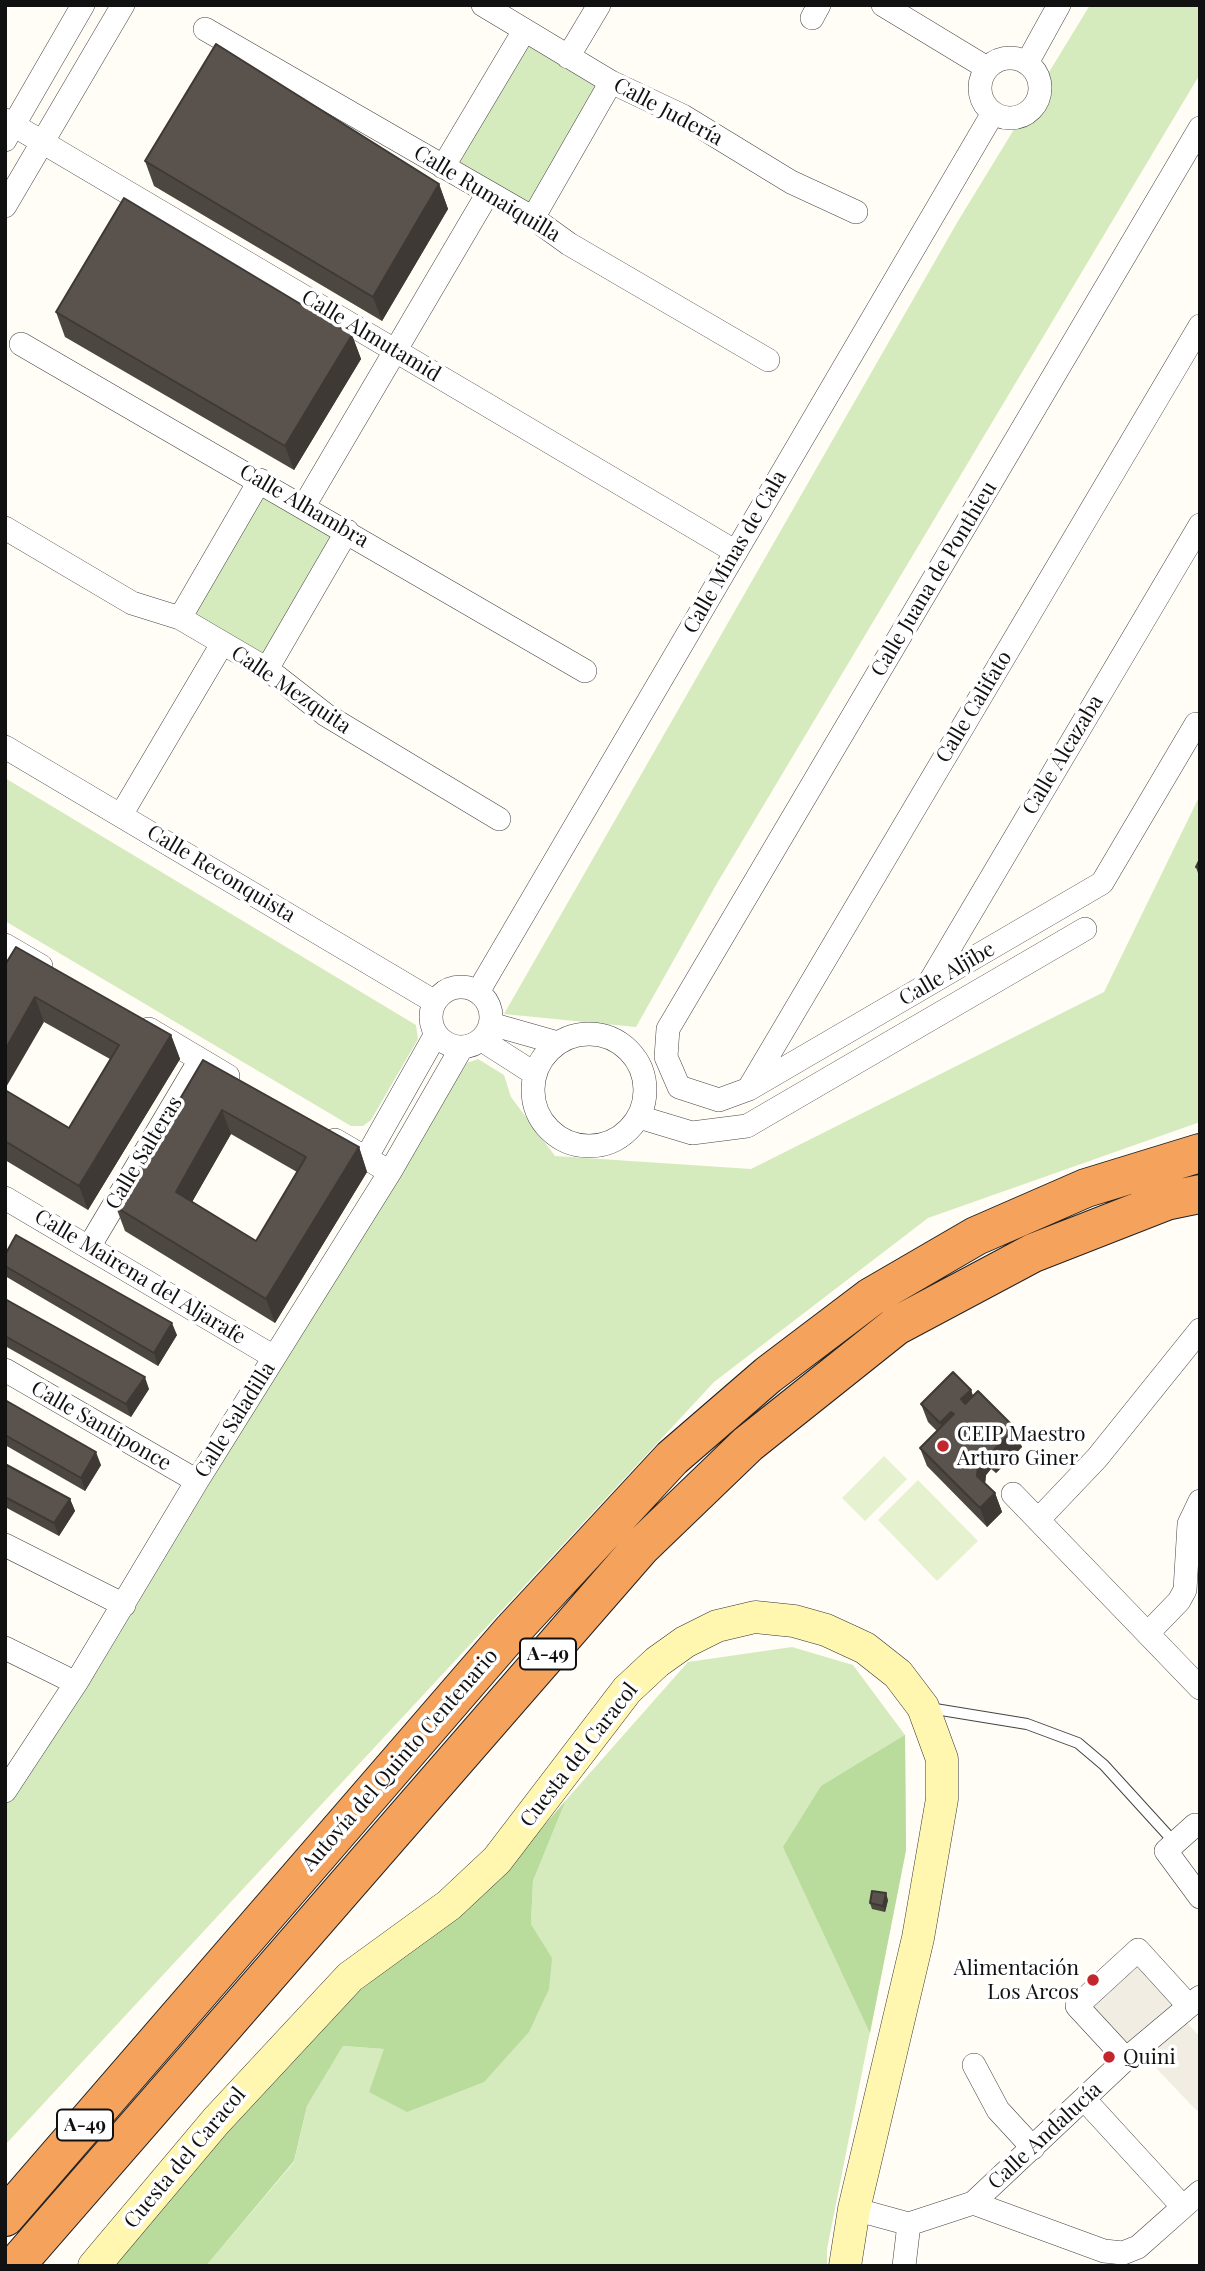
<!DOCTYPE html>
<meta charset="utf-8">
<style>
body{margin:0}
#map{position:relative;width:1205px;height:2271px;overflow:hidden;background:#fffdf5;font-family:"Playfair Display",serif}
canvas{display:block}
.frame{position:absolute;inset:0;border:7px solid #111;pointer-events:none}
</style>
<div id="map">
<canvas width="1205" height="2271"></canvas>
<div class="frame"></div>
</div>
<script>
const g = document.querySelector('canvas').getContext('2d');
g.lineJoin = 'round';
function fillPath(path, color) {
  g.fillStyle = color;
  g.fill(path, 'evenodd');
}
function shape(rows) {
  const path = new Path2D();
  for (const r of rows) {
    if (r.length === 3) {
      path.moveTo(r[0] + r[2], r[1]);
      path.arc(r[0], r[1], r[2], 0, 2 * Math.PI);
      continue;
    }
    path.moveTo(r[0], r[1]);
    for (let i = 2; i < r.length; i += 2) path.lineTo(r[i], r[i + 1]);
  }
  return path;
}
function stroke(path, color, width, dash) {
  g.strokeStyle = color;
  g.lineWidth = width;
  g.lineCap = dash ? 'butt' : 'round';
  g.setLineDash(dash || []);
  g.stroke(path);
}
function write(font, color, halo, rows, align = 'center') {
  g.font = font + ' "Playfair Display",serif';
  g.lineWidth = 7;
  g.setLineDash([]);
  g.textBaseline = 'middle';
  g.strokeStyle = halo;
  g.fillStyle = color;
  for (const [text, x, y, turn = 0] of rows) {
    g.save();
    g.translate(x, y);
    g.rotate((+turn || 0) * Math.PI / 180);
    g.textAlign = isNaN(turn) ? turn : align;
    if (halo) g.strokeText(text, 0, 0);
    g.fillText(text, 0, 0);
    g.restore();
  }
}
fillPath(shape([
 [1090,5,1200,5,1200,74,716,885,636,1027,504,1014,958,221],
 [528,39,603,83,530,210,455,166],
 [263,488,338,532,265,659,190,615],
 [5,778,416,1025,418,1039,371,1120,363,1126,351,1126,5,921],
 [1200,795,1200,1122,928,1218,714,1382,5,2145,5,1801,98,1670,389,1184,467,1063,478,1059,504,1075,511,1097,555,1156,751,1169,1104,992],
 [792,1647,853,1665,905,1735,906,1850,827,2249,827,2266,206,2266,294,2162,307,2106,343,2046,384,2049,552,1959,531,1924,533,1881,566,1800,688,1662]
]), '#d5ebbd');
fillPath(shape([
 [905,1735,906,1850,870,2033,783,1847,821,1786],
 [566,1800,533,1881,531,1924,552,1958,549,1989,529,2032,484,2082,407,2112,369,2092,384,2049,343,2046,307,2106,294,2161,206,2266,112,2266,187,2169,347,2001,501,1876]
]), '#b9dc9c');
fillPath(shape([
 [884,1456,907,1479,865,1521,842,1498],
 [918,1480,978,1541,937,1581,878,1520]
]), '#e6f2cf');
fillPath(shape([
 [1138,1950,1188,2005,1178,2013,1200,2037,1200,2108,1197,2111,1138,2049,1126,2059,1077,2006]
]), '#f1ede2');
const lane = shape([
 [929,1708,1027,1724,1078,1743,1104,1765,1175,1843]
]);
const street = shape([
 [483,5,611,82,683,116,791,182,856,212],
 [883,5,987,68],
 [812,18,819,5],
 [205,29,533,218,569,244,768,360],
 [568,57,599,5],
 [1010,88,30],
 [1027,63,1059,5],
 [5,120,736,552],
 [5,140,83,5],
 [443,167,524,31],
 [5,206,123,5],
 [533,218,611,82],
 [21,344,585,671],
 [304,506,488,193],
 [5,528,132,603,180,618,267,669,326,715,499,819],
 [180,618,260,480],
 [267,669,347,531],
 [1196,724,1102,883,749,1089,719,1100,679,1087,666,1057,668,1029,1200,128],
 [5,747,435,1002],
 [121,815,222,644],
 [5,945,41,966],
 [929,983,1200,525],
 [461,1017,30],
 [478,992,993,113],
 [491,1024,558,1043],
 [149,1029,228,1076],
 [589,1090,56],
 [482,1040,535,1074],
 [749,1088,1200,326],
 [639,1117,692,1133,747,1126,1085,929],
 [335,1140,390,1172],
 [366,1158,436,1034],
 [5,1198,274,1357],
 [89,1247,200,1060],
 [5,1370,197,1481],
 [1013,1494,1200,1688],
 [1038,1520,1097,1458,1200,1330],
 [5,1545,124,1605],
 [1148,1633,1179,1601,1185,1590,1189,1524,1200,1501],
 [5,1648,76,1683],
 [5,1791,76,1683,197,1481,390,1172,462,1047],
 [1195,1825,1166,1851,1200,1897],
 [1126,2059,1077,2006,1138,1950,1188,2005],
 [974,2065,998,2110,1033,2148],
 [1084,2099,1183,2207],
 [973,2203,1104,2251,1123,2253,1138,2247,1200,2192],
 [854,2209,909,2224],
 [909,2224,973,2203,1126,2059,1200,1997],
 [904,2266,909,2224]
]);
const secondary = shape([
 [94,2266,216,2121,350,1977,449,1905,497,1860,627,1690,657,1662,685,1642,717,1626,755,1617,794,1621,826,1630,865,1648,898,1674,923,1707,942,1759,942,1799,918,1938,854,2209,845,2266]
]);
const highway = shape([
 [5,2217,511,1632,672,1458,768,1375,871,1297,976,1236,1086,1188,1200,1153],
 [15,2266,641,1547,748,1444,896,1326,1033,1253,1166,1201,1200,1194]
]);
stroke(lane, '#444', 12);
stroke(street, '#444', 24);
stroke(secondary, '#333', 33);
stroke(highway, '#222', 40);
stroke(lane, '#fff', 10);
stroke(street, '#fff', 23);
stroke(secondary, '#fff6b0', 32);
stroke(highway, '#f5a25d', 38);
fillPath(shape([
 [145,161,439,184,448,209,382,321,154,186],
 [56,312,352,335,361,359,294,470,65,337],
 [1200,859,1200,879,1196,867],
 [5,965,171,1035,180,1059,88,1210,5,1160,5,1090,69,1128,110,1059,44,1022],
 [203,1060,359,1147,367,1172,275,1323,125,1231,116,1207],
 [231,1134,297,1172,256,1241,192,1202],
 [5,1255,177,1335,158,1366,5,1276],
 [5,1299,149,1389,131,1417,5,1346],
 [971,1390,973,1396,1022,1447,996,1473,991,1469,986,1475,985,1483,995,1493,1002,1512,987,1527,927,1466,920,1448,937,1431,928,1422,921,1404],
 [5,1400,101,1465,85,1491,5,1445],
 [5,1464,70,1499,75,1511,59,1536,5,1507],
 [888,1900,885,1912,872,1909,870,1903]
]), '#4d4742');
fillPath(shape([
 [439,184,448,209,382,321,373,297],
 [352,335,361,359,294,470,285,446],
 [35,997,44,1022,5,1089,5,1050],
 [171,1035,180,1059,88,1210,79,1186],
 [222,1110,231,1134,184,1216,176,1192],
 [359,1147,367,1172,275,1323,266,1299],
 [172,1323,177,1335,158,1366,154,1353],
 [145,1377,149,1389,131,1417,126,1404],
 [971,1390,977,1408,968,1418,961,1399],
 [951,1412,958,1430,947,1441,940,1423],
 [1015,1428,1022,1447,996,1473,989,1455],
 [985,1451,991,1469,986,1475,984,1494,977,1476,979,1456],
 [96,1452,101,1465,85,1491,81,1478],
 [995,1493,1002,1512,987,1527,980,1508],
 [70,1499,75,1511,59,1536,54,1523],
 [886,1893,888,1900,885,1912,883,1906]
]), '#3f3936');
const building = shape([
 [216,44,439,184,373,297,145,161,216,44],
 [124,198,352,335,285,446,56,312,124,198],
 [1200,859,1200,869,1196,867,1200,859],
 [16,947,171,1035,79,1186,5,1141,5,1090,69,1128,119,1045,35,997,5,1050,5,965,16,947],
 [203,1060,359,1147,266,1299,116,1207,203,1060],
 [222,1110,306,1157,256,1241,176,1192,222,1110],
 [16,1235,172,1323,154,1353,5,1266,5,1255,16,1235],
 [5,1299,145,1377,126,1404,5,1336,5,1299],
 [953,1372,971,1390,961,1399,965,1404,978,1391,1015,1428,989,1455,985,1451,979,1456,977,1476,995,1493,980,1508,920,1448,954,1414,951,1412,940,1423,921,1404,953,1372],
 [5,1400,96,1452,81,1478,5,1435,5,1400],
 [5,1464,70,1499,54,1523,5,1497,5,1464],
 [872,1891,886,1893,883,1906,870,1903,872,1891]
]);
fillPath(building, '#5a524d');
stroke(building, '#3f3936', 2);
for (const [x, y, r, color] of [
 [943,1446,7,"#c4262e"],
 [1093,1980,7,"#c4262e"],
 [1109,2057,7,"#c4262e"]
]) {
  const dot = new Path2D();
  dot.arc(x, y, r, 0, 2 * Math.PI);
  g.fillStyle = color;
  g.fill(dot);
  stroke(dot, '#fff', 2.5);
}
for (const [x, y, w] of [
 [548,1654,56],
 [85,2125,56]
]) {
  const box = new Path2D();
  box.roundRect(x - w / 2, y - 15.5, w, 31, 5);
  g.fillStyle = '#fff';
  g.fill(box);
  stroke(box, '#111', 2);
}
write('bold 19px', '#111', null, [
 ["A-49",548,1654],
 ["A-49",85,2125]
]);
write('21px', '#111', '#fff', [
 ["Calle Judería",668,112,28],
 ["Calle Rumaiquilla",487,194,31],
 ["Calle Almutamid",371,336,31],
 ["Calle Alhambra",304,506,30],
 ["Calle Minas de Cala",735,552,-60],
 ["Calle Juana de Ponthieu",934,579,-59],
 ["Calle Mezquita",291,690,34],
 ["Calle Califato",974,707,-59],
 ["Calle Alcazaba",1063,755,-59],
 ["Calle Reconquista",221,874,31],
 ["Calle Aljibe",947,974,-30],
 ["Calle Salteras",144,1153,-59],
 ["Calle Mairena del Aljarafe",140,1277,31],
 ["Calle Saladilla",235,1420,-58],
 ["Calle Santiponce",101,1426,30],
 ["Cuesta del Caracol",579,1755,-52],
 ["Autovía del Quinto Centenario",400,1760,-49],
 ["Calle Andalucía",1045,2136,-43],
 ["Cuesta del Caracol",185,2158,-50]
]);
write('21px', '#111', '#fff', [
 ["CEIP Maestro",957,1434],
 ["Arturo Giner",957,1458],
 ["Alimentación",1079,1968,"right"],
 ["Los Arcos",1079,1992,"right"],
 ["Quini",1123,2057]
], 'left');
</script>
